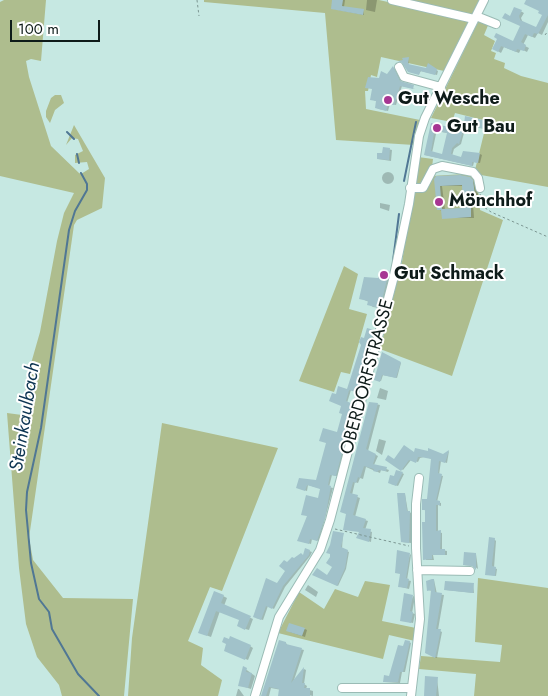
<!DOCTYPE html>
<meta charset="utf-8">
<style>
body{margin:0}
#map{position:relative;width:548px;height:696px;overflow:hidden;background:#c6e8e2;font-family:Jost,sans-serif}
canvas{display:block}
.scale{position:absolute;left:10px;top:20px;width:90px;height:22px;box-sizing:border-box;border:2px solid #0e1b19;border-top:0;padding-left:6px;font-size:15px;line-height:18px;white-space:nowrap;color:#0e1b19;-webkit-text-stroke:4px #fff;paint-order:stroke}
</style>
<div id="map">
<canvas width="548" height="696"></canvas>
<div class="scale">100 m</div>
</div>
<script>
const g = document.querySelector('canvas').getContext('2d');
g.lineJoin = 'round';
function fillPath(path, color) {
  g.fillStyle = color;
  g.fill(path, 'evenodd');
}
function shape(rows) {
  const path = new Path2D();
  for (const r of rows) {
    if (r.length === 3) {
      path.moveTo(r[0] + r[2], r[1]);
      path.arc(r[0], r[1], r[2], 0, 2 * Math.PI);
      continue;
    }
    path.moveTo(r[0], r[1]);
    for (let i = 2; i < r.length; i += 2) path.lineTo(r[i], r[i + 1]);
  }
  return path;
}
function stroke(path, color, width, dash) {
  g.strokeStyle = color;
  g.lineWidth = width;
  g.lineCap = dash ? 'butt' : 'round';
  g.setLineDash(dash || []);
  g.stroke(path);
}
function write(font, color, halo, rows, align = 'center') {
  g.font = font + ' Jost,sans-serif';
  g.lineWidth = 4;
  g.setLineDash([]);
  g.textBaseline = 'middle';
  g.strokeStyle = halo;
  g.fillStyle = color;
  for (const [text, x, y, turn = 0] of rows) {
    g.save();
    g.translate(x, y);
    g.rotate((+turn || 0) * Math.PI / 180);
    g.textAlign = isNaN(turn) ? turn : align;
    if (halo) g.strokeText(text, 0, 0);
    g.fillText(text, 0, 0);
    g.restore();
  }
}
fillPath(shape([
 [4,0,46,0,41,61,31,59,26,61,29,77,51,146,79,173,81,174,89,169,87,162,75,163,75,155,83,151,78,139,72,138,66,145,74,125,105,178,102,208,77,220,74,225,29,538,33,560,63,598,133,599,124,696,62,696,59,685,37,657,26,624,19,568,7,413,22,415,28,374,40,332,57,241,64,213,74,193,0,176,0,2],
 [204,0,379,0,469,20,444,71,381,57,377,77,371,75,368,91,365,91,366,109,420,120,414,145,336,140,325,13,204,2],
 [402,0,479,0,472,15],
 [479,20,489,23,484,35,495,41,491,51,496,53,494,59,505,63,504,68,521,76,548,83,548,187,481,175,475,170,487,121,455,113,452,122,431,118],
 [55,95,61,95,64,103,55,110,50,123,46,117,46,111,51,98],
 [418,157,433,159,431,176,465,174,477,176,480,210,503,220,452,376,380,349,402,262],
 [344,266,358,274,349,309,367,314,350,374,341,372,334,392,299,381],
 [162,423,278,448,222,591,210,587,188,641,203,648,201,665,222,680,218,696,128,696,132,638],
 [478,578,548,588,548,696,474,696,476,674,419,669,421,656,500,662,502,645,475,642],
 [365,581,390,585,382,621,416,628,415,641,389,635,383,659,278,633,299,592,324,609,335,589,358,597]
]), '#aebd8e');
fillPath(shape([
 [333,0,345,0,344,7,363,10,364,15,334,9],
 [367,0,377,0,375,12,366,10],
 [528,0,548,1,548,22,542,35,538,33,535,38,528,35,523,45,529,48,527,52,521,49,519,53,504,47,501,53,494,49,499,39,514,43,522,26,515,8,524,13,521,18,523,23,537,29,544,15],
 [408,59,409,66,427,70,428,65,438,71,437,75,421,71,419,74,404,62],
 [394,68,402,83,415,89,402,86,396,105,390,104,388,111,379,109,377,108,378,102,371,99,380,79,387,76],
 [466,118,487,123,490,125,489,130,469,126,465,124],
 [432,124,464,133,461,144,454,149,452,156,462,159,480,154,482,155,480,163,474,162,473,166,425,155],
 [441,132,448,133,443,155,432,153,436,134],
 [384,148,392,150,391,161,378,159,384,154],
 [388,178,6],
 [435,180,473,180,478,194,478,204,473,204,474,218,443,218,442,211,438,209],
 [442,186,463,186,464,209,445,210],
 [380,203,390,205,389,211,380,208],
 [389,272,393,274,384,309,373,307,368,304,369,302,360,298],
 [374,331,375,332,360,386,357,392,351,390,347,403,354,406,349,423,351,424,337,476,332,475,329,487,333,488,319,541,312,539,311,544,300,541,308,516,302,514,319,499,322,489,308,485,307,491,298,488,317,482,338,434,344,414,343,406,336,396,348,391,365,339],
 [382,353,401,363,397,378,383,375,381,381,376,380],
 [380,388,388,391,386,400,377,398],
 [372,403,380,405,368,451,378,456,374,465,389,470,388,472,381,470,380,473,366,467,363,479,360,478,358,483,355,482,352,495,360,498,355,517,368,521,365,530,372,532,371,542,360,538,360,532,347,514,342,511],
 [379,439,386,441,382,455,376,451],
 [449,451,447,463,441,461,439,475,443,476,437,502,441,503,441,506,438,505,438,532,442,533,442,550,447,551,447,555,433,555,434,560,426,560,426,511,423,509,428,501,433,459,424,457,420,458,418,462,411,460,403,470,387,459,395,460,415,454,443,455],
 [402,473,404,474,398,486,391,484],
 [405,494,408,512,412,513,411,543,402,542],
 [343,534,342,549,349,552,346,569,338,586,314,574,327,577,334,567],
 [494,539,496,541,494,568,497,569,496,576,486,574],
 [306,550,312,552,310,556,285,587,274,609,268,606,263,620,256,618,295,560,304,556],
 [410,554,411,555,407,580,411,581,409,589,401,587],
 [476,554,478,569,474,566,464,565],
 [434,580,437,594,444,595,438,630,442,632,437,658,432,656,432,591,428,590],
 [473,584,474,593,446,590],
 [308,585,318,592,316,597,305,590],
 [223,596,227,598,224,606,253,619,249,630,242,628,241,620,220,611,211,637,203,634],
 [413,596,415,597,412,613,415,614,413,623,404,621],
 [305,629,307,630,305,637,290,632],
 [409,642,411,643,405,672,402,672,400,683,384,682,390,677],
 [286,643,288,646,304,650,294,680,304,669,306,670,304,684,307,686,306,689,313,691,313,696,271,688,269,696,263,696],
 [250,646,253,648,248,660,227,651],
 [244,668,255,676,251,689,239,685],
 [437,678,439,696,425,696],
 [238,689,239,689,244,696,236,696]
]), '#0003');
stroke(shape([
 [67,132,74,139],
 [77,154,79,163],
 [81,173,87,184,87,190,75,211,69,230,41,428,27,492,26,510,31,563,39,599,49,612,52,629,78,674,99,696],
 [404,181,416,122],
 [393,261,399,214]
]), '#507794', 2);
fillPath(shape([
 [332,0,343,0,342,6,364,9,363,15,331,9],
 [526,0,548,0,548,15,538,34,534,33,532,37,525,34,521,42,526,45,524,51,517,49,516,52,501,46,498,52,492,49,497,39,494,37,496,33,513,41,520,26,502,18,505,13,510,16,514,7,522,10,519,16,520,20,536,27,542,15,538,13,539,11,524,4],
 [409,57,408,64,426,68,428,63,437,69,435,75,420,71,421,69,419,75,408,72,402,63,398,61,403,60,402,58],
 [393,66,400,81,414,85,413,89,400,86,394,105,388,104,386,111,375,108,376,101,370,100,372,89,365,88,368,77,379,78,381,71,387,74],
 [465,116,487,121,486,129,464,124],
 [431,123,463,130,459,144,457,143,452,148,451,154,461,157,463,151,480,153,478,163,472,162,472,166,424,155],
 [438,131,447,133,442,154,431,151,434,133],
 [383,147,390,148,389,160,377,159,377,153,382,153],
 [460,175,470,177,473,180,476,203,471,203,471,217,442,219,441,210,437,210,434,179,436,176],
 [462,185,463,208,442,209,440,186],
 [384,269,389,271,380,308,367,305,368,301,359,299,364,277,378,278,380,271,383,272],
 [367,328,374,330,358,385,356,392,349,390,346,401,353,404,347,421,350,422,336,476,330,475,328,485,331,486,325,518,317,541,310,539,309,544,297,541,307,516,301,515,306,495,318,498,320,489,307,485,305,491,296,488,299,478,316,480,326,443,319,441,323,428,337,432,342,414,339,413,341,406,329,401,332,393,336,394,338,386,347,389,361,345,359,342,361,337,364,338],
 [382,352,401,362,396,378,382,375,380,382,374,380],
 [369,402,378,403,366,449,376,454,373,464,387,467,386,471,379,470,377,472,373,471,374,469,364,466,360,478,358,477,356,483,353,482,350,493,358,495,353,515,366,519,363,528,371,529,369,542,356,538,359,532,343,530,346,514,340,512],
 [404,445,414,452,415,448,428,451,428,448,443,454,449,450,445,463,439,461,438,473,442,474,436,500,440,501,440,505,436,505,436,531,441,530,440,549,445,549,445,555,432,555,432,559,423,560,422,522,425,522,425,510,422,510,422,499,427,499,431,459,421,457,418,457,416,463,409,460,401,471,385,460,388,455,394,459],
 [396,470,403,472,396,486,388,483,390,475,394,476],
 [397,493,405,493,407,511,410,511,409,543,401,542],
 [333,531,344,533,341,547,348,550,345,568,337,586,312,575,317,568,327,575,332,567,326,563,330,557,330,554,326,553,330,545],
 [489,537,495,538,492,563,492,566,496,567,495,576,485,575],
 [305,548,310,550,309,555,283,586,272,609,266,606,261,620,253,617,266,578,277,583,285,571,279,566,284,560,287,562,292,557,294,558,301,553,303,555],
 [397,550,410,553,406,578,409,579,407,588,398,587,400,574,395,573],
 [464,552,476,553,476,570,472,566,463,565],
 [432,579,434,579,435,592,442,593,436,629,441,629,435,658,425,653,431,590,427,591,426,581],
 [445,581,474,583,473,593,444,590],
 [214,591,224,595,221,603,251,616,245,630,237,626,239,620,216,611,207,636,198,633],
 [404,593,413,595,410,611,413,612,411,623,400,621],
 [289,623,305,628,302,636,286,631],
 [230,636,251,645,245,660,224,651,226,644,222,642,224,637,229,639],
 [279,640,286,642,286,644,302,648,291,683,304,667,302,683,305,683,304,688,310,688,310,696,278,696,279,689,269,687,266,696,261,696],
 [405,640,410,641,403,672,400,672,398,682,383,682,384,675,389,676,398,645,403,646],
 [243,666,247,668,246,672,252,673,248,688,238,686],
 [425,676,438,677,436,696,424,696]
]), '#a1c2ca');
const minor = shape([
 [392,0,474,19],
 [476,16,496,24],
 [399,67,404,77,441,87],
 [410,188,423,188,433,169,442,166,473,172,478,178,480,188],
 [417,570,470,571],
 [342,688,412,688],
 [255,696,279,617,320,550,330,520,393,280,409,204,419,136,425,118,484,0],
 [411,696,420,619,416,548,416,504,419,478]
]);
stroke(minor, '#9abbb5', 10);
stroke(shape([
 [197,0,199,16],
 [545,35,548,31],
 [480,194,484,207,491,212,548,237],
 [335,529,409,546]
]), '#7c9692', 1, [2.5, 2.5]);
stroke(minor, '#fff', 8);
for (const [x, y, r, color] of [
 [388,100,5,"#a73692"],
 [437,128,5,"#a73692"],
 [439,202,5,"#a73692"],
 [384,275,5,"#a73692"]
]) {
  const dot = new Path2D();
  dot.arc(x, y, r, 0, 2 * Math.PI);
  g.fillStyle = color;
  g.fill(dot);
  stroke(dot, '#fff', 2);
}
write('bold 18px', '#0e1b19', '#fff', [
 ["Gut Wesche",398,100],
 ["Gut Bau",447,128],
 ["Mönchhof",449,202],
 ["Gut Schmack",394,275]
], 'left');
write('18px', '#0e1b19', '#fff', [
 ["OBERDORFSTRASSE",368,377,-75]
]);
write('italic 19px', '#0d3552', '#fff', [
 ["Steinkaulbach",26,417,-81]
]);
</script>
